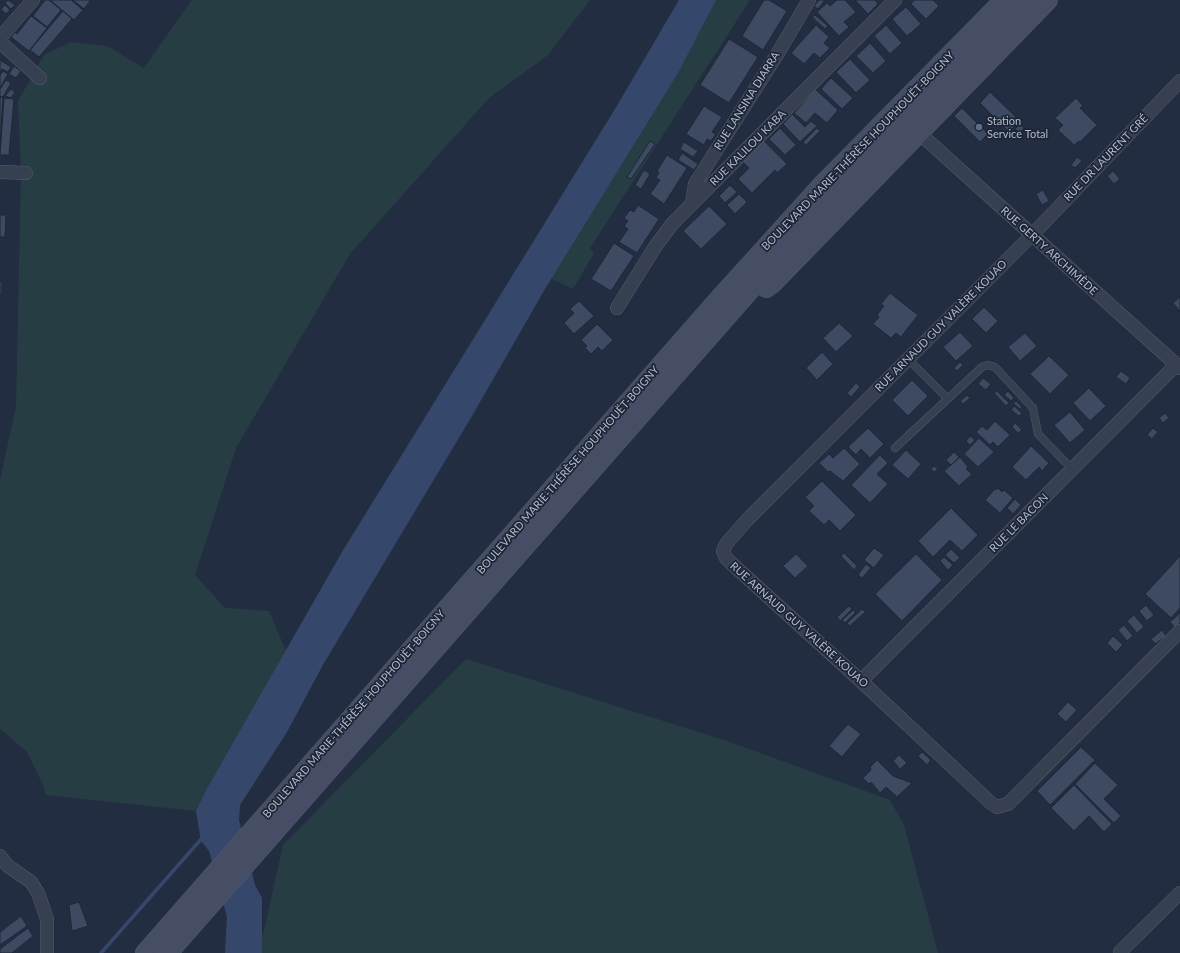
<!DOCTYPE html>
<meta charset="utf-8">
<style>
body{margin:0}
canvas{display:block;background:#232d42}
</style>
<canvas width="1180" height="953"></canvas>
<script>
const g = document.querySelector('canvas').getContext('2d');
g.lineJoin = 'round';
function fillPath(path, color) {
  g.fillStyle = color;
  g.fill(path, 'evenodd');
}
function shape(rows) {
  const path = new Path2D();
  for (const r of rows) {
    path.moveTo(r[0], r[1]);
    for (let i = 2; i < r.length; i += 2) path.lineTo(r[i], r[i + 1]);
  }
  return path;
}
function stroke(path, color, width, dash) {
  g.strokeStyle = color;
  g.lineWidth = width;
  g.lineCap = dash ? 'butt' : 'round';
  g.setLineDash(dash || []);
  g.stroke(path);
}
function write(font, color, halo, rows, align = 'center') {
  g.font = font + ' Lato,sans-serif';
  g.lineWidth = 3.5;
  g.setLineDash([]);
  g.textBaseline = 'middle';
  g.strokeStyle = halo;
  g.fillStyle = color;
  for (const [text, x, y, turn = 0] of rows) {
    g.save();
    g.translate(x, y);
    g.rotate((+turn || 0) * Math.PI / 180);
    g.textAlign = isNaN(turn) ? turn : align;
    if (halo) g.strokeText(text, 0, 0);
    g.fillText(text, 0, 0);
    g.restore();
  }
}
fillPath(shape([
 [192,0,590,0,548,55,489,98,350,254,236,448,195,575,225,608,269,611,286,651,206,790,196,811,46,795,43,785,27,752,0,729,0,480,16,407,21,169,18,101,44,55,71,42,107,46,144,68],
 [701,0,750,0,590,248,594,253,573,289,534,270],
 [466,659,724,740,890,800,904,825,938,953,259,953,283,845]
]), '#253d43');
fillPath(shape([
 [679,0,716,0,678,73,545,289,472,416,324,663,287,732,240,805,239,820,255,885,262,898,262,953,225,953,227,917,209,851,201,841,196,811,206,790,342,552,615,109]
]), '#35476a');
stroke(shape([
 [101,953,203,837]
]), '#35476a', 3.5);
const building = shape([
 [8,0,15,5,11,9,5,3,8,0],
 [45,0,49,0,61,10,47,27,33,16,45,0],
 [50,0,71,0,83,10,74,20,50,0],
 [73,0,89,0,90,1,84,9,73,0],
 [764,0,769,0,787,11,763,50,742,36,764,0],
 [819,0,825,0,818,9,814,6,819,0],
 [837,0,845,0,856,12,844,22,849,27,839,36,817,12,827,3,830,6,837,0],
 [855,0,875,0,878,4,868,14,855,0],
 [914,0,933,0,939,6,926,19,911,4,914,0],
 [5,5,10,10,6,14,1,9,5,5],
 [906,7,921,24,907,36,892,19,906,7],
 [63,11,72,19,39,57,30,50,63,11],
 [815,15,828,26,825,29,812,17,815,15],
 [31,16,47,28,29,51,11,37,15,32,17,34,31,16],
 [816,25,829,37,824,43,830,48,820,58,814,53,804,64,791,53,816,25],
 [886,25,902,43,890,54,874,36,886,25],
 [729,39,758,57,729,103,700,85,729,39],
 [870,43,886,61,873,73,856,56,870,43],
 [850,59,870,80,856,93,836,72,850,59],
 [0,60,11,67,8,72,2,69,0,73,0,60],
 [14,66,21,71,16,78,9,74,14,66],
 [3,71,8,74,0,88,0,75,3,71],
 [831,78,853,98,842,109,821,89,831,78],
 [6,80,11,83,3,97,0,96,0,89,6,80],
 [11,89,15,92,11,98,5,96,11,89],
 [815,89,838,110,827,123,815,113,806,123,794,113,815,89],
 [990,92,1020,121,1009,132,980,103,990,92],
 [0,97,3,97,0,146,0,97],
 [4,98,14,99,9,155,0,155,4,98],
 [1076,98,1083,106,1080,108,1097,125,1080,142,1079,141,1074,145,1058,130,1063,125,1055,118,1076,98],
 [704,106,722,117,712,132,716,134,711,141,707,139,704,145,686,134,704,106],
 [962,108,988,134,980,142,954,116,962,108],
 [792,114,805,127,811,121,817,126,800,142,783,124,792,114],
 [1020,124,1024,128,1020,133,1015,129,1020,124],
 [780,128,796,145,785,155,769,139,780,128],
 [817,128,820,131,806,145,803,142,817,128],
 [763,140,787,164,777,173,775,170,752,193,738,179,749,168,742,161,763,140],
 [650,141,655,144,631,179,627,177,650,141],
 [684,142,698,151,693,157,680,149,684,142],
 [682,153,698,164,694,170,678,160,682,153],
 [667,155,687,168,664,204,650,194,660,180,656,178,659,172,657,171,667,155],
 [1077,157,1082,161,1075,168,1071,165,1077,157],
 [644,170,650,174,641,189,635,185,644,170],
 [1113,171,1120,179,1114,184,1107,176,1113,171],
 [730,185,737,192,725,203,719,196,730,185],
 [1043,190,1049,201,1042,205,1036,194,1043,190],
 [739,194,747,202,735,214,727,205,739,194],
 [638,205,659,219,637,253,619,242,628,229,624,226,628,221,624,218,630,210,634,212,638,205],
 [709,206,727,224,701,249,683,231,709,206],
 [0,215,6,215,5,237,0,237,0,215],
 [614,243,634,256,611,291,591,279,614,243],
 [0,281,2,281,2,294,0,294,0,281],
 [890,293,918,315,901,337,896,333,891,338,873,324,879,317,877,315,884,306,881,304,890,293],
 [1180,297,1180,311,1173,303,1180,297],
 [579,301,594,316,574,334,564,323,574,313,570,309,579,301],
 [984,307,998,321,986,333,972,319,984,307],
 [839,323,853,336,836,352,823,338,839,323],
 [597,324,613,340,602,351,598,347,591,354,585,348,587,346,581,340,597,324],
 [960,332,973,346,956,361,943,347,960,332],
 [1025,333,1037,346,1020,361,1008,347,1025,333],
 [822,352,833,364,817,380,806,368,822,352],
 [1049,356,1069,375,1050,394,1030,374,1049,356],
 [960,362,963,365,957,371,954,368,960,362],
 [1121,371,1130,378,1126,384,1116,377,1121,371],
 [983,378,991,384,986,390,978,384,983,378],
 [912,380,928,396,908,416,892,400,912,380],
 [856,383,860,387,851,397,847,393,856,383],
 [1089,388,1106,406,1090,421,1073,403,1089,388],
 [997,391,1009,403,1006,406,994,393,997,391],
 [1008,391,1014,398,1011,401,1004,395,1008,391],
 [967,395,970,398,963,404,960,401,967,395],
 [1016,401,1022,407,1020,409,1013,403,1016,401],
 [1014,406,1022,413,1019,416,1011,410,1014,406],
 [1070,412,1085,430,1070,443,1054,425,1070,412],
 [1165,413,1169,418,1163,423,1159,418,1165,413],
 [995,421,1010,435,998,447,993,442,990,445,976,432,982,426,987,430,995,421],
 [1015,423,1022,430,1018,433,1012,427,1015,423],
 [868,428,884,444,870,458,861,449,856,455,848,447,868,428],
 [1153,428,1158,432,1152,439,1147,435,1153,428],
 [970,436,975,440,970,445,966,441,970,436],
 [979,438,994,452,978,467,964,454,979,438],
 [1031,446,1049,463,1042,471,1039,467,1026,480,1012,467,1031,446],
 [844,448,860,464,843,481,830,471,828,472,819,463,829,454,833,458,844,448],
 [906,450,921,464,908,479,892,465,906,450],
 [954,452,959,457,951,465,946,460,954,452],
 [880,455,888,463,877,474,888,484,870,503,851,485,880,455],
 [960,457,968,467,966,469,972,474,959,486,944,471,960,457],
 [933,466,938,468,935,472,931,470,933,466],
 [822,481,856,515,840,531,829,520,824,525,809,511,814,506,805,497,822,481],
 [998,488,1002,492,1004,490,1013,498,1000,513,985,500,995,489,996,490,998,488],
 [1015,499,1021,505,1013,514,1007,508,1015,499],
 [951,508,978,535,962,551,950,540,933,557,918,541,951,508],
 [874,548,884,555,874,568,864,560,874,548],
 [951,549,960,558,954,563,945,555,951,549],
 [844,553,857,566,854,570,841,556,844,553],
 [796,554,808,566,795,578,783,566,796,554],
 [916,554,942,580,902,621,875,594,916,554],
 [1180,556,1180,608,1171,618,1145,594,1180,556],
 [944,557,953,565,948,570,940,561,944,557],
 [866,564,871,568,862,578,858,575,866,564],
 [1146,605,1154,615,1147,621,1139,611,1146,605],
 [849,606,852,609,840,621,837,617,849,606],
 [862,609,865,612,850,626,847,623,862,609],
 [853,610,856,612,845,623,842,620,853,610],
 [1180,613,1180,623,1175,628,1170,622,1180,613],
 [1134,615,1144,627,1137,633,1127,621,1134,615],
 [1124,625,1133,636,1127,641,1118,630,1124,625],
 [1162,630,1166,636,1155,644,1151,639,1162,630],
 [1113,636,1123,645,1116,652,1107,643,1113,636],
 [1068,702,1077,710,1066,722,1057,714,1068,702],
 [848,724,861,734,842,757,829,746,848,724],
 [1081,747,1095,760,1050,805,1037,791,1081,747],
 [922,752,931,760,927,765,918,756,922,752],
 [899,755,907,763,900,769,893,761,899,755],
 [877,760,893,776,912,783,897,797,886,787,880,793,871,782,869,784,863,778,871,770,870,767,877,760],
 [1095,763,1118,785,1104,799,1121,816,1114,823,1075,784,1095,763],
 [1074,785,1112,824,1104,832,1089,816,1074,831,1051,808,1074,785],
 [79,902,88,926,72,931,69,905,79,902],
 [21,916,27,926,0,945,0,932,21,916],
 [28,928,33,936,12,953,0,953,0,949,28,928]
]);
fillPath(building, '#3e4a62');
stroke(building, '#1e2738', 1);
const lane = shape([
 [908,359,947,398],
 [895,448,982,367,988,365,995,367,1033,408,1038,434,1072,469]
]);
const street = shape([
 [0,38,33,0],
 [0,42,40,78],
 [1180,81,1032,235,747,520,726,544,723,551,726,558,731,563,861,681,991,803,997,807,1008,804,1180,631],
 [918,132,1180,368],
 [0,172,26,173],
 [692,204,695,184,778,53,809,0],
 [617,308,655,247,672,224,895,0],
 [861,681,1176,365],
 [0,856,8,866,31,882,38,893,47,919,47,953],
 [1120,952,1180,893]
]);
const secondary = shape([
 [766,288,773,283,1048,0],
 [145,953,717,301,823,184,1004,0],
 [168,953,809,223,947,85,1028,0]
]);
stroke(lane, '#525b6c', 8);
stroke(street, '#525b6c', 14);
stroke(secondary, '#525b6c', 20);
stroke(lane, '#374051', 7);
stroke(street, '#374051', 13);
stroke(secondary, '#454e65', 19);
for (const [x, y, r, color] of [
 [979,127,4,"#5c6f8a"]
]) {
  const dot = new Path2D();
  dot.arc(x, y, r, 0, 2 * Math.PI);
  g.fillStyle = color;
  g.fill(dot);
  stroke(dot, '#1c2536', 1.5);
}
write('11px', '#b4bbcc', '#1c2536', [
 ["RUE LANSINA DIARRA",747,101,-58],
 ["RUE KALILOU KABA",748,148,-45],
 ["BOULEVARD MARIE-THÉRÈSE HOUPHOUËT-BOIGNY",858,151,-46],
 ["RUE DR LAURENT GRÉ",1106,158,-46],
 ["RUE GERTY ARCHIMÈDE",1049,251,42],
 ["RUE ARNAUD GUY VALÈRE KOUAO",941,326,-45],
 ["BOULEVARD MARIE-THÉRÈSE HOUPHOUËT-BOIGNY",568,470,-49],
 ["RUE LE BACON",1019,523,-45],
 ["RUE ARNAUD GUY VALÈRE KOUAO",799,625,42],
 ["BOULEVARD MARIE-THÉRÈSE HOUPHOUËT-BOIGNY",354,714,-49]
]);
write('11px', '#b4bbcc', '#1c2536', [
 ["Station",987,121],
 ["Service Total",987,134]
], 'left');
</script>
